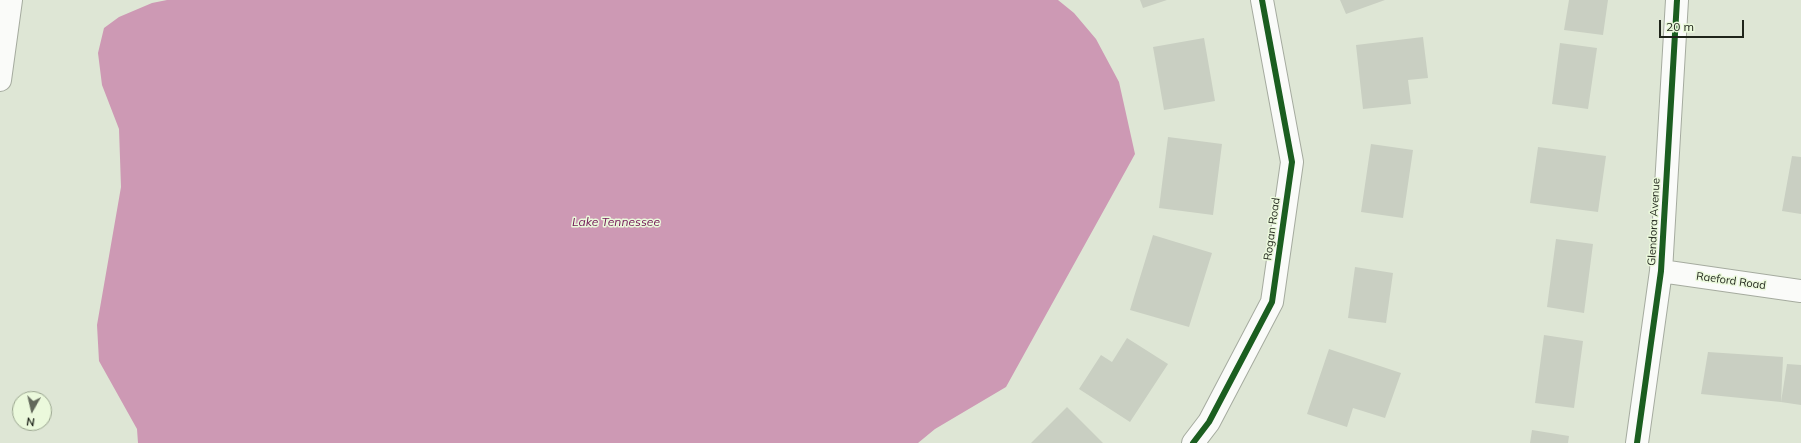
<!DOCTYPE html>
<style>
body{margin:0}
#map{position:relative;width:1801px;height:443px;overflow:hidden;background:#dee6d5;font-family:Mulish,sans-serif}
canvas{display:block}
.north{position:absolute;left:12px;top:391px;width:40px;height:40px;box-sizing:border-box;background:#ebf9dc;border:1px solid #99a48e;border-radius:50%;rotate:188deg;font-size:11px;font-weight:700;line-height:16px;text-align:center;color:#1f241a}
.north::after{content:'';display:block;margin:auto;width:14px;height:18px;background:#62685b;clip-path:polygon(50% 0,100% 100%,50% 72%,0 100%)}
.scale{position:absolute;left:1659px;top:20px;width:85px;height:18px;box-sizing:border-box;border:2px solid #1f241a;border-top:0;padding-left:5px;font-size:12px;line-height:14px;white-space:nowrap;color:#1f241a;-webkit-text-stroke:3px #ebf9dc;paint-order:stroke}
</style>
<div id="map">
<canvas width="1801" height="443"></canvas>
<div class="north">N</div>
<div class="scale">20 m</div>
</div>
<script>
const g = document.querySelector('canvas').getContext('2d');
g.lineJoin = 'round';
function fillPath(path, color) {
  g.fillStyle = color;
  g.fill(path, 'evenodd');
}
function shape(rows) {
  const path = new Path2D();
  for (const r of rows) {
    path.moveTo(r[0], r[1]);
    for (let i = 2; i < r.length; i += 2) path.lineTo(r[i], r[i + 1]);
  }
  return path;
}
function stroke(path, color, width, dash) {
  g.strokeStyle = color;
  g.lineWidth = width;
  g.lineCap = dash ? 'butt' : 'round';
  g.setLineDash(dash || []);
  g.stroke(path);
}
function write(font, color, halo, rows, align = 'center') {
  g.font = font + ' Mulish,sans-serif';
  g.lineWidth = 3;
  g.setLineDash([]);
  g.textBaseline = 'middle';
  g.strokeStyle = halo;
  g.fillStyle = color;
  for (const [text, x, y, turn = 0] of rows) {
    g.save();
    g.translate(x, y);
    g.rotate((+turn || 0) * Math.PI / 180);
    g.textAlign = isNaN(turn) ? turn : align;
    if (halo) g.strokeText(text, 0, 0);
    g.fillText(text, 0, 0);
    g.restore();
  }
}
fillPath(shape([
 [167,0,1058,0,1074,13,1096,39,1119,82,1135,154,1006,387,935,429,918,443,138,443,137,429,99,361,97,325,121,187,119,129,102,85,98,53,104,28,119,17,152,3]
]), '#cd99b4');
fillPath(shape([
 [1140,0,1167,0,1143,8],
 [1340,0,1385,0,1346,14],
 [1569,0,1608,0,1603,35,1564,30],
 [1423,37,1428,78,1408,80,1411,104,1363,109,1356,45],
 [1204,38,1215,101,1164,110,1153,47],
 [1560,43,1597,48,1588,109,1552,104],
 [1168,137,1222,144,1213,215,1159,208],
 [1371,144,1413,150,1403,218,1361,212],
 [1538,147,1606,156,1598,212,1530,203],
 [1792,156,1801,157,1801,214,1782,211],
 [1153,235,1212,253,1189,327,1130,310],
 [1556,239,1593,244,1584,313,1547,307],
 [1355,267,1393,273,1386,323,1348,318],
 [1544,335,1583,341,1574,408,1535,403],
 [1127,338,1168,364,1130,422,1079,389,1101,355,1112,362],
 [1329,349,1401,373,1385,418,1353,408,1347,427,1307,414],
 [1708,352,1783,357,1781,402,1787,364,1801,365,1801,405,1781,402,1701,394],
 [1067,407,1103,443,1031,443],
 [1532,430,1569,436,1568,443,1530,443]
]), '#c9cfc2');
const minor = shape([
 [1661,271,1801,291],
 [1193,443,1209,422,1272,302,1292,162,1262,0],
 [1637,443,1661,271,1677,0]
]);
const secondary = shape([
 [0,80,11,0]
]);
stroke(minor, '#a5ab9f', 24);
stroke(secondary, '#a5ab9f', 24);
stroke(minor, '#fafbf9', 22);
stroke(secondary, '#fafbf9', 22);
stroke(shape([
 [1193,443,1209,422,1272,302,1292,162,1262,0],
 [1637,443,1661,271,1677,0]
]), '#1b5e20', 6);
write('11px', '#1f241a', '#ebf9dc', [
 ["Glendora Avenue",1654,222,-87],
 ["Rogan Road",1272,229,-82],
 ["Raeford Road",1731,281,8]
]);
write('italic 12px', '#711354', '#ebf9dc', [
 ["Lake Tennessee",616,222]
]);
</script>
